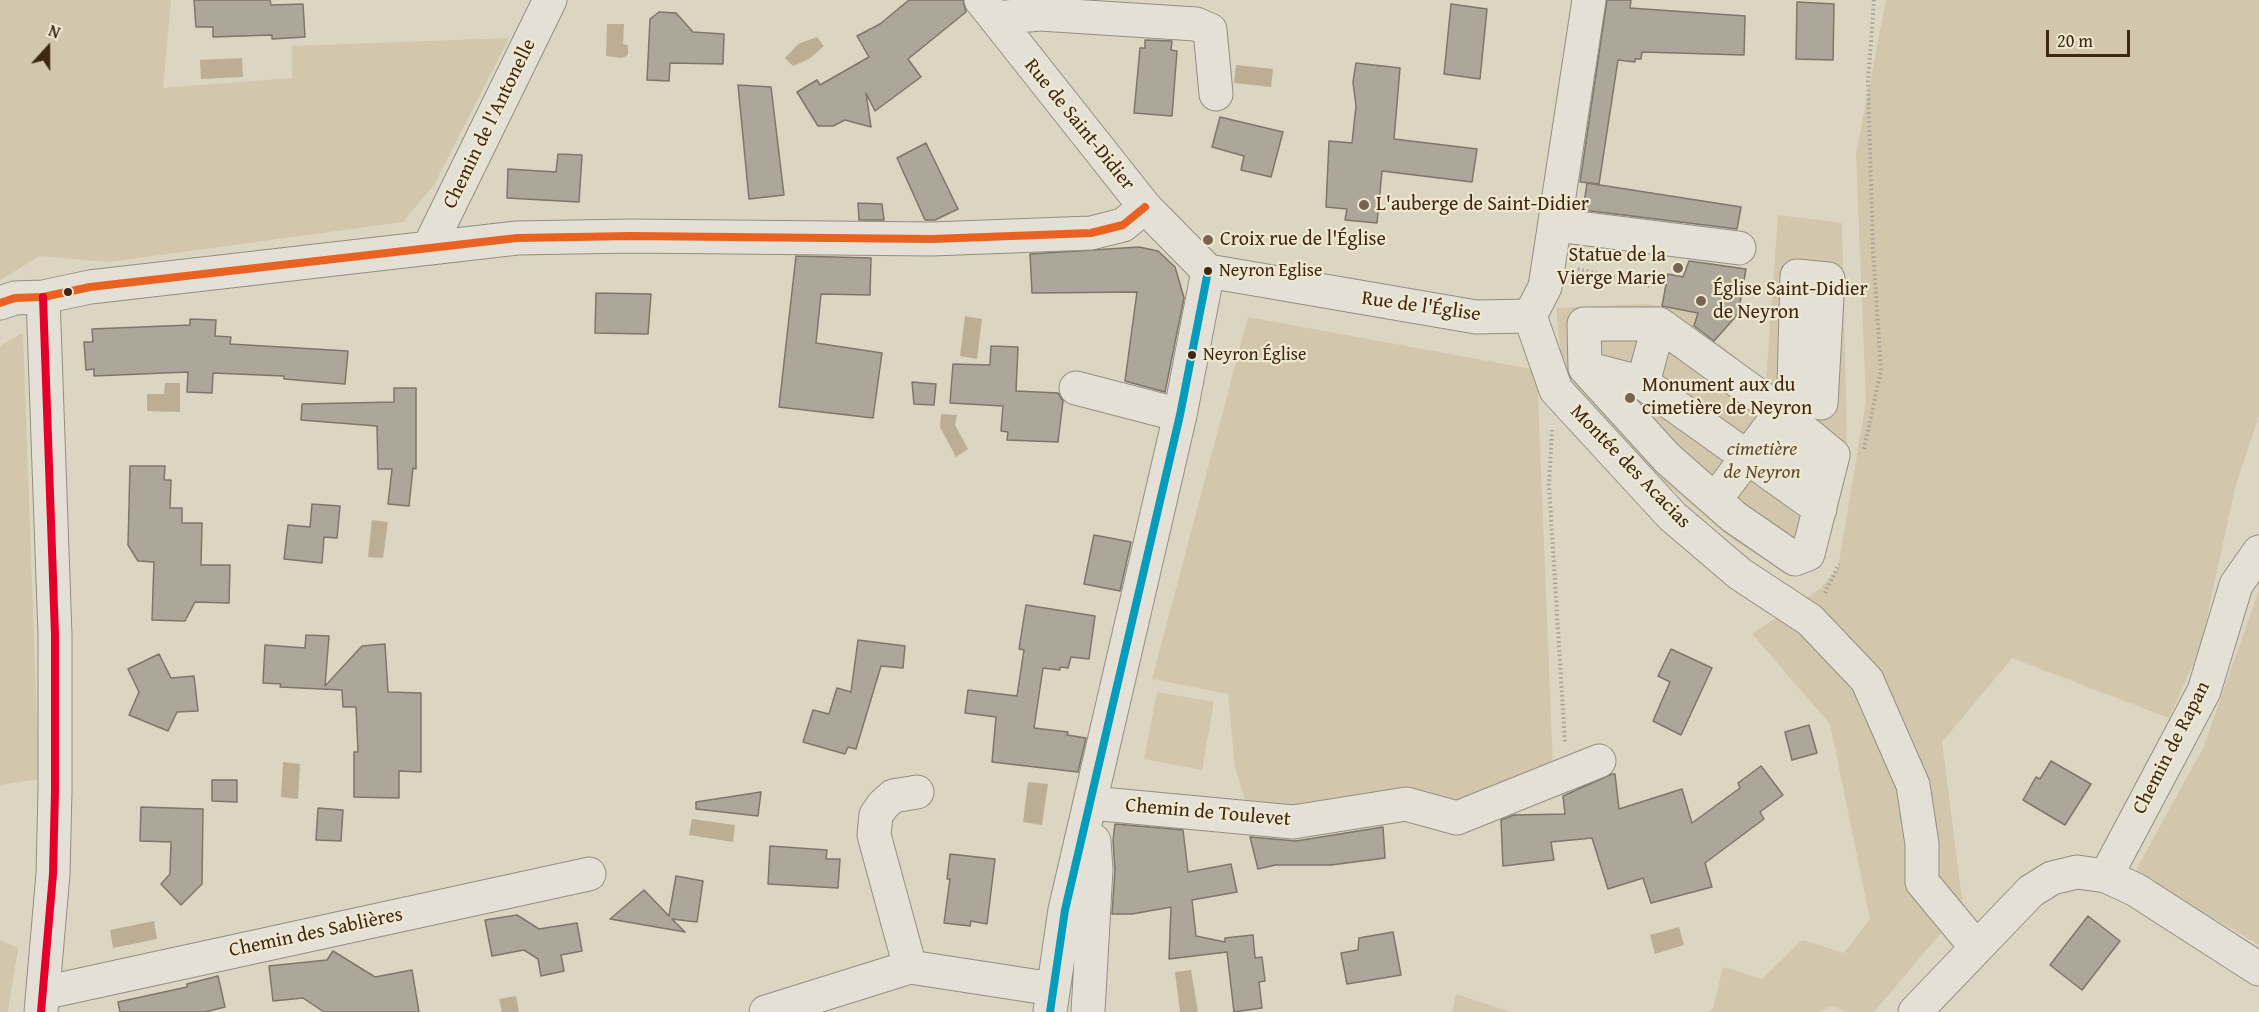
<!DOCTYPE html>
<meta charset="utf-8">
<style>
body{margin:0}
#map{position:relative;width:2259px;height:1012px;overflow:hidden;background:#dcd5c2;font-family:"Gentium Book Plus",serif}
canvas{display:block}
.north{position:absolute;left:18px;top:18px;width:60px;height:60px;-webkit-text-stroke:4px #efe8d0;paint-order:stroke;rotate:21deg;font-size:16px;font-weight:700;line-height:24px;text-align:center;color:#3e2714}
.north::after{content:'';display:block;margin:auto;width:21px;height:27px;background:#3e2714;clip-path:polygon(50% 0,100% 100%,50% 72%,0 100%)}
.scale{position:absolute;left:2046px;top:30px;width:84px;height:27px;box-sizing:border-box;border:3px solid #3e2714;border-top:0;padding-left:8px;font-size:18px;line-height:21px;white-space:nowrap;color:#3e2714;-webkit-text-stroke:4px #efe8d0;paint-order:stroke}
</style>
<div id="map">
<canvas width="2259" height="1012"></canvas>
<div class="north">N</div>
<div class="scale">20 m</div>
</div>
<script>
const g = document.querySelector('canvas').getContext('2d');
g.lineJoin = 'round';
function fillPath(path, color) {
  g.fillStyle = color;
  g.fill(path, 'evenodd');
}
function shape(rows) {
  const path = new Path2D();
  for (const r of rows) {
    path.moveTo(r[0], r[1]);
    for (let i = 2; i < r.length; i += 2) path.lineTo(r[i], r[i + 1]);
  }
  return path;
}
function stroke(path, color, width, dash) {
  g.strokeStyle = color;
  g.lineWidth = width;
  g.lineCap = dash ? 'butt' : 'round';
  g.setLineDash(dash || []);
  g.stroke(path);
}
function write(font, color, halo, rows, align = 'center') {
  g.font = font + ' "Gentium Book Plus",serif';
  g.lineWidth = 4.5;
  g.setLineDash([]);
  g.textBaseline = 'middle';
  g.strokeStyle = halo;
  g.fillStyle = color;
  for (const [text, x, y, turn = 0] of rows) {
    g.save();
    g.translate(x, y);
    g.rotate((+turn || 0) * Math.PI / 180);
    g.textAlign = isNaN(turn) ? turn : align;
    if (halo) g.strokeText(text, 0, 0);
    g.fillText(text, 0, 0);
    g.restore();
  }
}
fillPath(shape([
 [0,0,171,0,163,88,292,78,292,46,509,38,434,185,403,222,109,262,40,256,0,280],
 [1886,0,2259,0,2259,416,2235,488,2201,646,2169,718,2012,658,1942,742,1963,907,1874,1012,1847,1012,1832,1006,1820,1012,1708,1012,1713,1009,1723,967,1762,979,1802,940,1844,953,1870,919,1830,724,1752,634,1821,588,1838,568,1866,401,1856,154],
 [1778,215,1842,223,1847,446,1821,559,1787,572,1734,541,1624,448,1562,368,1556,308,1646,304,1698,313,1692,337,1717,342,1766,382],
 [1248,317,1537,370,1553,767,1461,803,1419,789,1308,809,1247,805,1235,768,1228,694,1152,679],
 [23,333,39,779,0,785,0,346],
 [2259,590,2259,945,2135,872,2203,748],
 [1157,692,1214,702,1202,770,1144,759],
 [0,940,18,948,8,1012,0,1012],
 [1456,994,1511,1012,1452,1012]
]), '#d2c7ad');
fillPath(shape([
 [607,24,624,24,623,44,628,45,628,55,622,58,606,56],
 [817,37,824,46,809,59,793,66,785,58,798,44],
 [242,58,243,77,201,79,200,60],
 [1236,65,1273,69,1271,87,1234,83],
 [965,316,982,319,977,359,960,356],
 [165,383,180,383,180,412,147,411,147,394,164,394],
 [941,414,957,415,955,425,968,449,956,457,940,427],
 [372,520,388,522,383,558,368,557],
 [283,762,300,764,298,799,281,797],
 [1028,782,1048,784,1042,825,1023,822],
 [692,819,735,825,733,842,689,835],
 [154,921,157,939,113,948,110,930],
 [1679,927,1684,945,1655,954,1650,935],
 [1191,970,1198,1012,1180,1012,1175,972],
 [516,996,519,1012,502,1012,499,999]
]), '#bcae94');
const building = shape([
 [194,0,270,0,271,5,303,4,305,37,272,39,272,35,213,37,213,27,196,27,194,0],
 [909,0,963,0,966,12,908,59,921,77,875,111,866,93,871,127,845,120,833,126,818,126,797,92,817,80,820,85,869,57,857,36,880,24,909,0],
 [1607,0,1631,0,1630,8,1745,16,1744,55,1642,52,1641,59,1635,59,1635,62,1618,60,1599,184,1580,182,1607,0],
 [1797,2,1834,4,1833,60,1796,59,1797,2],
 [1451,4,1487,9,1480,79,1444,74,1451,4],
 [659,12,676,13,693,32,724,34,723,64,670,63,669,81,647,80,650,19,659,12],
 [1145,40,1172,41,1171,50,1177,51,1172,116,1134,113,1140,48,1145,48,1145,40],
 [1356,63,1400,68,1394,139,1477,149,1472,182,1382,171,1377,223,1345,220,1347,209,1326,207,1329,141,1352,143,1356,106,1353,82,1356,63],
 [738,85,771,87,784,195,749,199,738,85],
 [1220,117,1283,132,1271,177,1241,170,1244,156,1212,147,1220,117],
 [926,143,958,209,935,220,925,220,897,158,926,143],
 [558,154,582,155,579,202,507,198,508,169,556,172,558,154],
 [1587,183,1741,207,1737,229,1583,210,1587,183],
 [858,203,882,204,884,220,859,220,858,203],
 [1139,247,1158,251,1175,267,1184,298,1165,392,1125,381,1137,292,1032,293,1030,254,1139,247],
 [796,256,871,258,870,295,821,294,816,343,882,353,873,418,779,407,796,256],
 [1689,261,1746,269,1738,314,1714,341,1694,326,1698,313,1662,306,1668,274,1683,277,1689,261],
 [596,293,651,294,648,334,595,333,596,293],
 [190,319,216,320,215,336,231,337,230,344,348,351,345,384,284,379,284,376,213,373,212,393,187,392,188,372,94,376,94,369,86,370,84,342,93,342,92,329,190,325,190,319],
 [991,346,1018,347,1016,391,1058,393,1063,401,1058,442,1007,440,1008,432,1001,431,1003,406,950,403,953,364,990,365,991,346],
 [912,382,936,384,934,405,914,404,912,382],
 [394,388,416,388,416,469,413,468,409,506,388,504,392,469,378,469,377,426,301,420,302,404,394,402,394,388],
 [130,466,165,466,164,480,171,480,170,508,182,508,182,523,202,523,201,565,230,565,229,603,195,602,185,621,152,620,154,562,138,561,128,545,130,466],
 [312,504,340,506,337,538,324,537,322,563,284,559,288,525,310,527,312,504],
 [1094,535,1131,542,1120,591,1084,584,1094,535],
 [1026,605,1095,616,1089,659,1071,657,1068,668,1060,667,1060,670,1043,668,1034,728,1068,732,1067,735,1086,738,1078,772,992,762,996,717,965,713,968,690,1017,696,1024,650,1019,649,1026,605],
 [306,635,329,636,325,686,362,646,385,644,388,692,421,693,421,772,399,771,399,798,354,797,354,752,358,752,356,707,343,707,342,690,280,687,281,684,263,683,265,645,305,648,306,635],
 [858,640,905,646,903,668,881,666,856,749,848,747,845,754,803,742,813,710,829,714,837,688,851,692,858,640],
 [1671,649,1712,668,1681,735,1653,721,1670,682,1658,676,1671,649],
 [159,654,171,678,194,676,198,711,177,712,168,731,129,715,139,692,128,669,159,654],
 [1809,725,1817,753,1792,760,1785,732,1809,725],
 [2051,761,2091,784,2065,825,2023,800,2036,777,2040,779,2051,761],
 [1761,766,1783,795,1760,812,1764,819,1705,863,1712,887,1651,903,1643,878,1608,889,1592,838,1551,842,1554,860,1503,866,1501,820,1514,815,1565,814,1563,796,1612,774,1615,774,1619,809,1682,789,1692,823,1740,788,1738,783,1761,766],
 [212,780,237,780,237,802,212,801,212,780],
 [761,792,758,816,696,809,696,802,761,792],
 [141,807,203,809,202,884,181,905,161,884,170,874,171,842,140,841,141,807],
 [318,808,343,810,341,841,316,840,318,808],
 [1115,824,1183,830,1188,872,1231,864,1237,892,1192,900,1196,936,1225,942,1225,938,1253,935,1255,958,1262,957,1265,981,1259,982,1262,1008,1234,1012,1227,952,1169,959,1171,907,1132,914,1112,914,1115,870,1113,840,1115,824],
 [1383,827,1385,858,1331,865,1275,865,1258,869,1250,837,1296,841,1383,827],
 [770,846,827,850,826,859,840,859,838,888,768,884,770,846],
 [950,854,995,859,987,924,971,921,970,926,944,923,950,879,947,879,950,854],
 [676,876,703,881,697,922,672,919,685,932,610,919,644,890,669,916,676,876],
 [517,915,539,929,577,923,582,951,561,955,564,971,541,976,538,959,524,950,492,956,485,920,517,915],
 [2088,916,2120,941,2082,990,2050,965,2088,916],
 [1393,932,1401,975,1347,984,1341,953,1358,950,1359,938,1393,932],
 [333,951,375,977,412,970,419,1012,324,1012,303,998,273,1001,269,966,327,960,333,951],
 [218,976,225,1007,205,1012,120,1012,118,1002,187,987,187,984,218,976]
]);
fillPath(building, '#ada799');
stroke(building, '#7d766a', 1.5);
const minor = shape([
 [981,0,1145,207,1208,271],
 [995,18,1040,14,1196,24,1210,30,1216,94],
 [1555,225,1739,248],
 [429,247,550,0],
 [1208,271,1476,317,1530,316],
 [0,303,15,298,43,297,90,287,517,238,631,236,932,239,1091,233,1123,225,1145,207],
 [1530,316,1556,390,1672,516,1740,574,1810,620,1867,680,1913,785,1922,844,1922,882,1976,947],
 [1530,316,1545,287,1589,0],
 [1584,324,1659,324,1643,383,1585,368,1584,324],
 [1585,368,1667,458,1734,517,1795,559,1808,554,1833,455,1781,412,1659,324],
 [1643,383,1820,509],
 [1076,388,1180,415],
 [1765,433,1826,483],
 [1715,500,1781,412,1794,384,1797,276,1828,279,1821,403,1794,384],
 [1091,803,1293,822,1406,804,1457,818,1599,761],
 [2106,876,2204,691,2236,585,2259,552],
 [910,967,874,835,876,815,883,805,893,796,917,792],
 [43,993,589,874],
 [41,1012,53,874,55,791,55,635,43,297],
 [766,1012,910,967,1053,989],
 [1050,1012,1065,910,1180,415,1208,271],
 [1088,1012,1096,869,1094,841],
 [1915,1012,2031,891,2052,878,2077,872,2106,876,2136,890,2259,969]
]);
stroke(minor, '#948e81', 35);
stroke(shape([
 [1578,269,1650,286],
 [1552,430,1549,485,1565,743],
 [1864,449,1881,370,1873,249,1868,82,1874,0],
 [1825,593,1839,564]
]), '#a6a198', 4, [1.5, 3]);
stroke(minor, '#e4e0d6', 33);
stroke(shape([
 [1050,1012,1065,910,1180,415,1208,271]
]), '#069cbb', 8);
stroke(shape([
 [0,303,15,298,43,297,90,287,517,238,631,236,932,239,1091,233,1123,225,1145,207]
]), '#e96221', 8);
stroke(shape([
 [41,1012,53,874,55,791,55,635,43,297]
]), '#e4002b', 8);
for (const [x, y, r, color] of [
 [1364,205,6,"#756451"],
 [1208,240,6,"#756451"],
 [1678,268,6,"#756451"],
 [1208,271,5,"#3e2714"],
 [68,292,5,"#3e2714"],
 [1701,301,6,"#756451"],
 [1192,355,5,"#3e2714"],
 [1630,398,6,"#756451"]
]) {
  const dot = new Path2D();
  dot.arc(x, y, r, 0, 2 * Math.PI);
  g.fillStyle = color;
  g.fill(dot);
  stroke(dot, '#efe8d0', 2);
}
write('18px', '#3e2714', '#efe8d0', [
 ["Neyron Eglise",1219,271],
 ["Neyron Église",1203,355]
], 'left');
write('20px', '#3e2714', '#efe8d0', [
 ["Chemin de l'Antonelle",490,124,-64],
 ["Rue de Saint-Didier",1079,125,51],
 ["Rue de l'Église",1421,307,8],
 ["Montée des Acacias",1630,467,46],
 ["Chemin de Rapan",2172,748,-63],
 ["Chemin de Toulevet",1208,813,5],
 ["Chemin des Sablières",316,933,-12]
]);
write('20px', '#3e2714', '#efe8d0', [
 ["L'auberge de Saint-Didier",1376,205],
 ["Croix rue de l'Église",1220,240],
 ["Statue de la",1666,256,"right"],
 ["Vierge Marie",1666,279,"right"],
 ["Église Saint-Didier",1713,290],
 ["de Neyron",1713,313],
 ["Monument aux du",1642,386],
 ["cimetière de Neyron",1642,409]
], 'left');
write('italic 20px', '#614c36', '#efe8d0', [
 ["cimetière",1762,450],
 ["de Neyron",1762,473]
]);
</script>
